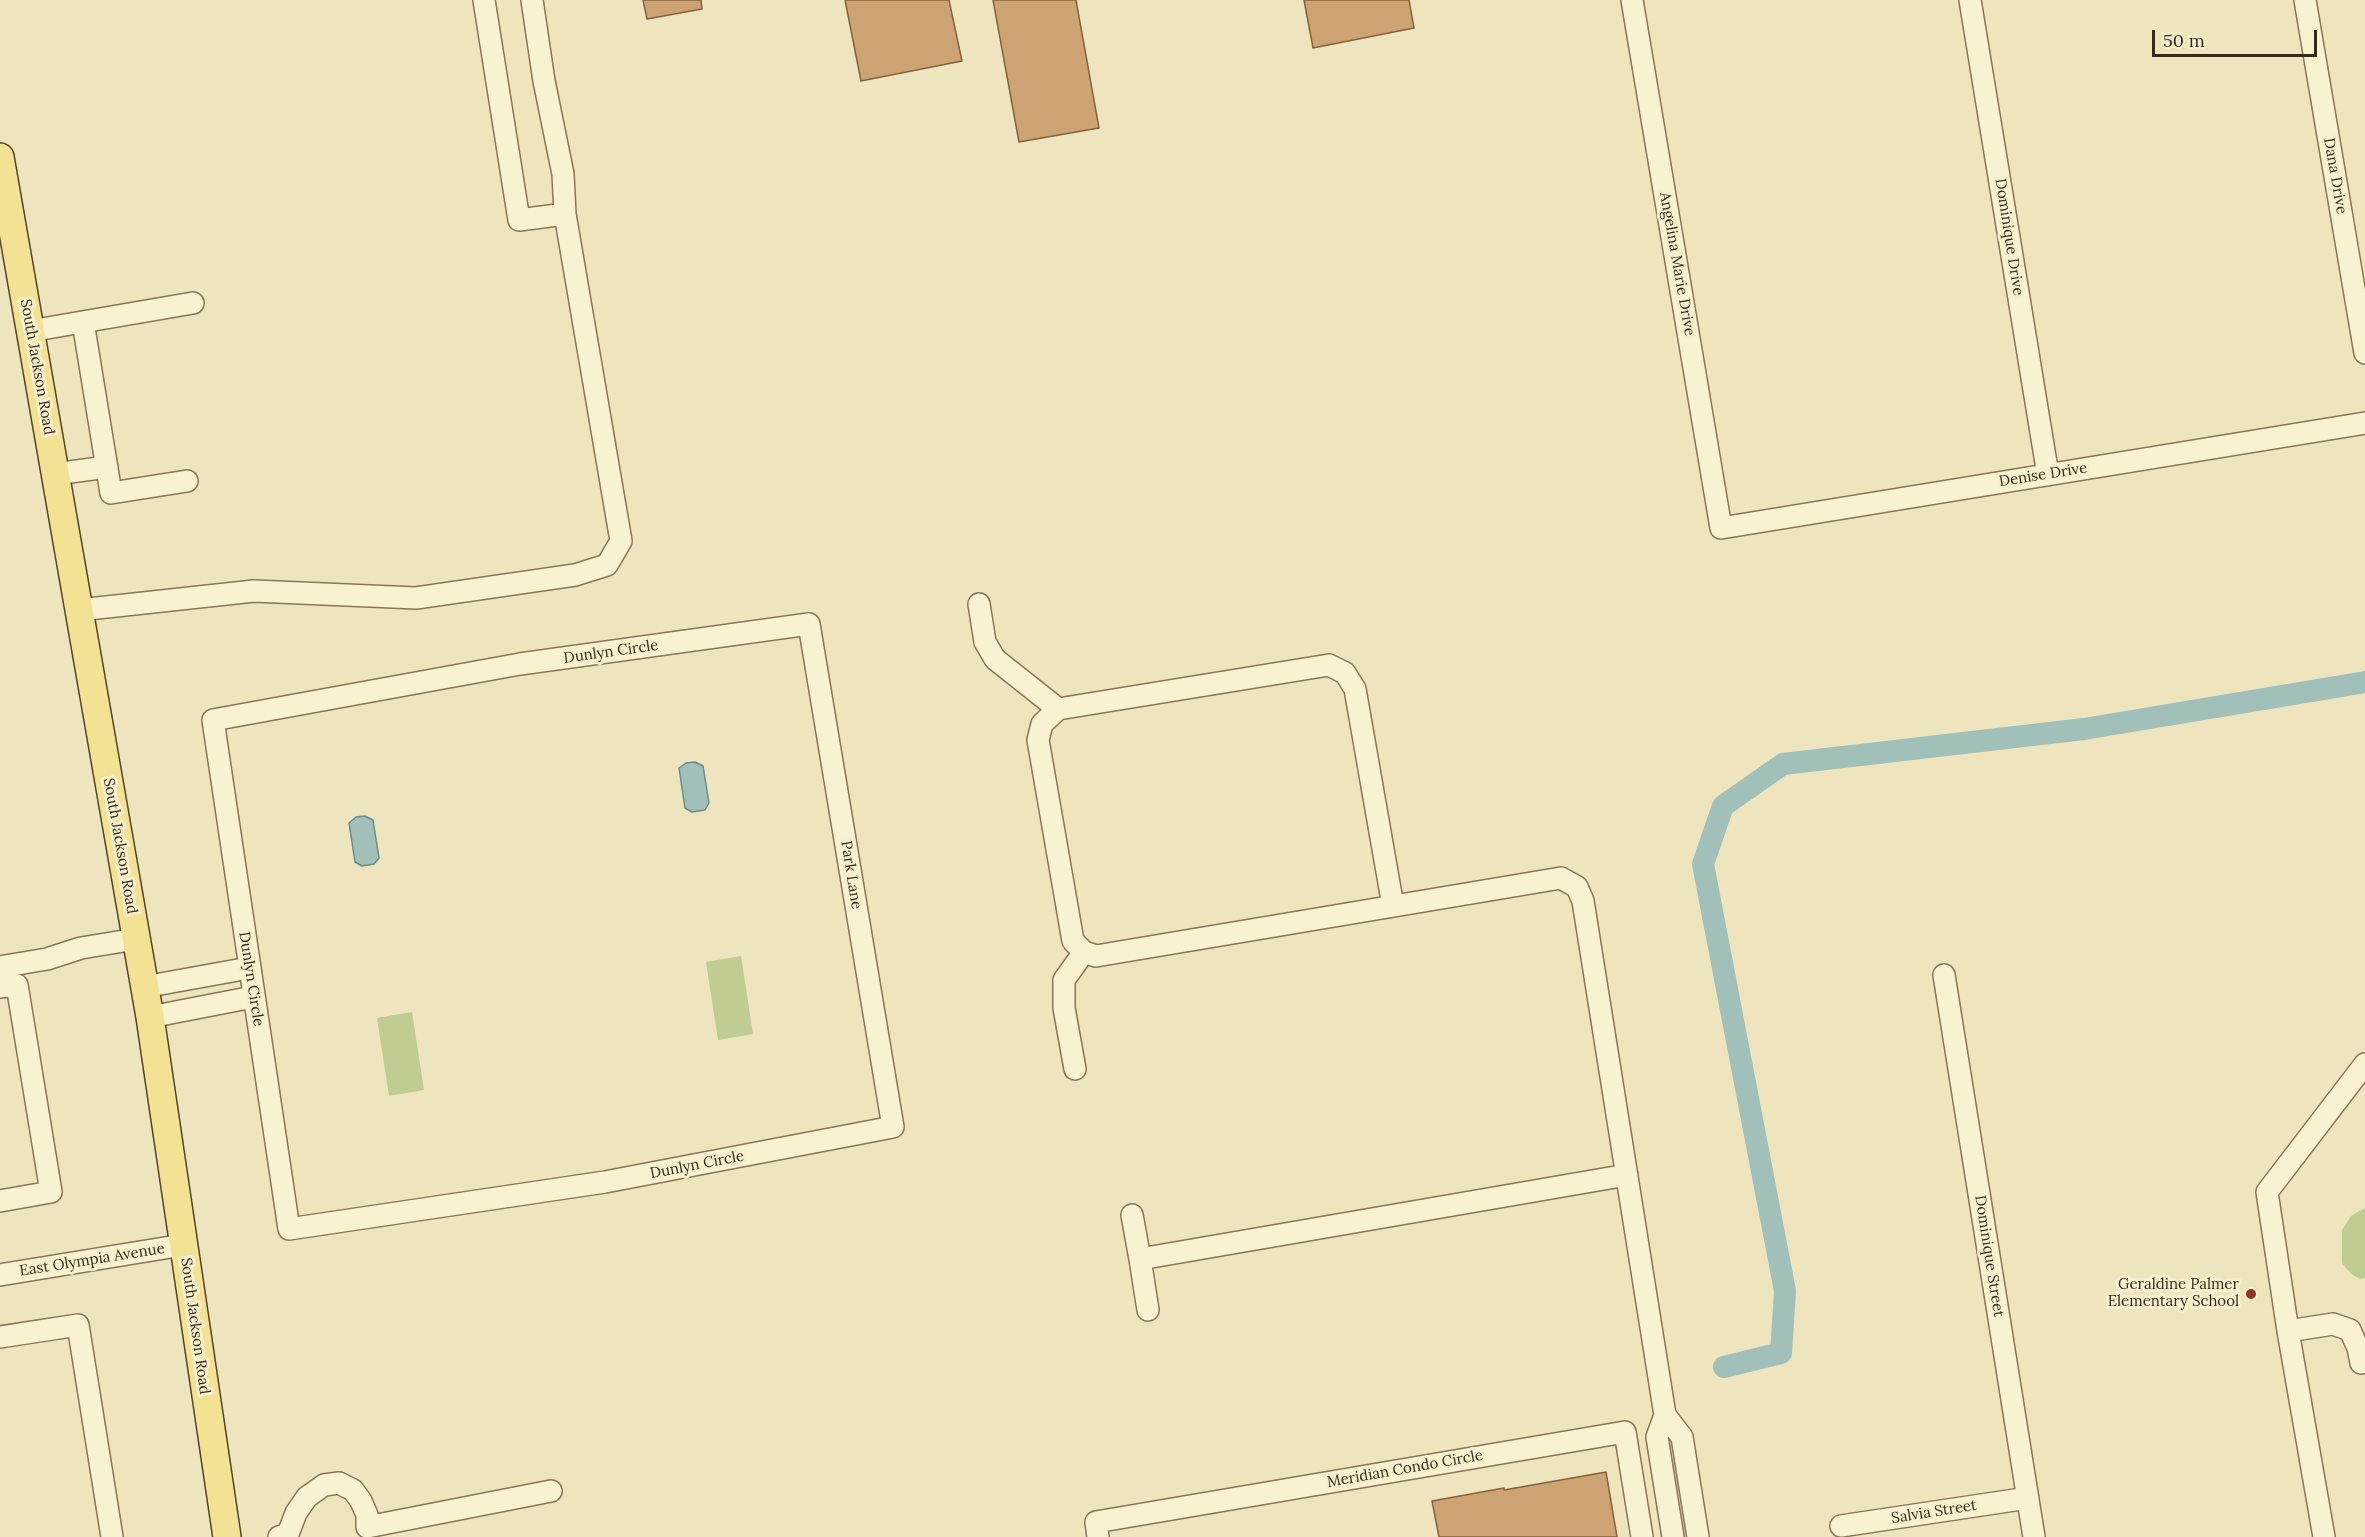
<!DOCTYPE html>
<style>
body{margin:0}
#map{position:relative;width:2365px;height:1537px;overflow:hidden;background:#eee5be;font-family:Lora,serif}
canvas{display:block}
.scale{position:absolute;left:2152px;top:30px;width:165px;height:27px;box-sizing:border-box;border:3px solid #362b1b;border-top:0;padding-left:8px;font-size:18px;line-height:21px;white-space:nowrap;color:#362b1b;-webkit-text-stroke:4px #f6efcd;paint-order:stroke}
</style>
<div id="map">
<canvas width="2365" height="1537"></canvas>
<div class="scale">50 m</div>
</div>
<script>
const g = document.querySelector('canvas').getContext('2d');
g.lineJoin = 'round';
function fillPath(path, color) {
  g.fillStyle = color;
  g.fill(path, 'evenodd');
}
function shape(rows) {
  const path = new Path2D();
  for (const r of rows) {
    path.moveTo(r[0], r[1]);
    for (let i = 2; i < r.length; i += 2) path.lineTo(r[i], r[i + 1]);
  }
  return path;
}
function stroke(path, color, width, dash) {
  g.strokeStyle = color;
  g.lineWidth = width;
  g.lineCap = dash ? 'butt' : 'round';
  g.setLineDash(dash || []);
  g.stroke(path);
}
function write(font, color, halo, rows, align = 'center') {
  g.font = font + ' Lora,serif';
  g.lineWidth = 6;
  g.setLineDash([]);
  g.textBaseline = 'middle';
  g.strokeStyle = halo;
  g.fillStyle = color;
  for (const [text, x, y, turn = 0] of rows) {
    g.save();
    g.translate(x, y);
    g.rotate((+turn || 0) * Math.PI / 180);
    g.textAlign = isNaN(turn) ? turn : align;
    if (halo) g.strokeText(text, 0, 0);
    g.fillText(text, 0, 0);
    g.restore();
  }
}
fillPath(shape([
 [741,956,753,1034,718,1040,706,962],
 [412,1012,424,1090,389,1096,377,1018],
 [2365,1208,2365,1278,2360,1279,2351,1274,2342,1263,2342,1230,2351,1216]
]), '#bfcc92');
const water = shape([
 [695,762,703,766,709,803,705,810,692,812,685,808,679,768,686,763,695,762],
 [365,816,373,820,379,858,374,864,362,866,355,862,349,823,356,817,365,816]
]);
fillPath(water, '#a1c0ba');
stroke(water, '#698d88', 1.5);
stroke(shape([
 [1724,1367,1781,1353,1785,1291,1703,864,1723,806,1783,764,2084,729,2365,682]
]), '#a1c0ba', 22);
const building = shape([
 [643,0,701,0,702,9,647,19,643,0],
 [845,0,949,0,962,61,861,81,845,0],
 [993,0,1076,0,1099,128,1019,142,993,0],
 [1304,0,1409,0,1414,28,1313,48,1304,0],
 [1606,1472,1617,1537,1439,1537,1432,1501,1504,1488,1504,1490,1606,1472]
]);
fillPath(building, '#cda373');
stroke(building, '#86623c', 1.5);
const minor = shape([
 [484,0,519,220,565,214],
 [1632,0,1721,528,2365,423],
 [1970,0,2048,475],
 [2305,0,2365,353],
 [83,322,111,493,187,481],
 [30,331,193,303],
 [55,474,107,467],
 [979,604,985,642,995,659,1058,709],
 [79,610,254,591,416,598,575,575,607,565,621,541,565,214,563,174,544,81,532,0],
 [809,624,893,1127,605,1182,289,1229,213,720,520,664,809,624],
 [1393,906,1355,689,1345,673,1329,665,1058,709,1042,724,1038,740,1073,941,1084,952,1096,956,1561,878,1577,887,1583,901,1665,1415],
 [0,967,47,959,81,948,136,939],
 [1944,975,2034,1537],
 [0,987,17,985,51,1192,0,1201],
 [144,987,249,968],
 [150,1017,253,997],
 [1075,1069,1064,1008,1064,980,1084,952],
 [1132,1215,1140,1259],
 [0,1275,183,1245],
 [1148,1310,1140,1259,1627,1175],
 [2288,1331,2333,1324,2350,1330,2358,1348,2361,1363],
 [0,1337,78,1325,112,1537],
 [1841,1526,2028,1498],
 [279,1537,288,1534,296,1513,307,1497,324,1485,339,1483,353,1490,361,1501,367,1515,367,1527,551,1491],
 [1098,1537,1096,1522,1625,1432,1642,1537],
 [1673,1537,1657,1437,1665,1415,1682,1437,1698,1537],
 [2324,1537,2288,1331,2267,1192,2365,1064]
]);
const major = shape([
 [0,157,150,1017,227,1537]
]);
stroke(minor, '#877657', 24);
stroke(major, '#54432b', 30);
stroke(minor, '#f9f2d1', 21);
stroke(major, '#f3e194', 27);
for (const [x, y, r, color] of [
 [2251,1294,6,"#963226"]
]) {
  const dot = new Path2D();
  dot.arc(x, y, r, 0, 2 * Math.PI);
  g.fillStyle = color;
  g.fill(dot);
  stroke(dot, '#f6efcd', 2);
}
write('15px', '#362b1b', '#f6efcd', [
 ["Dana Drive",2335,176,80],
 ["Dominique Drive",2009,237,81],
 ["Angelina Marie Drive",1677,264,80],
 ["South Jackson Road",37,367,80],
 ["Denise Drive",2043,475,-9],
 ["Dunlyn Circle",611,652,-8],
 ["South Jackson Road",120,846,80],
 ["Park Lane",851,875,81],
 ["Dunlyn Circle",251,979,81],
 ["Dunlyn Circle",697,1165,-11],
 ["Dominique Street",1989,1256,81],
 ["East Olympia Avenue",92,1260,-9],
 ["South Jackson Road",195,1326,82],
 ["Meridian Condo Circle",1405,1469,-10],
 ["Salvia Street",1934,1512,-9]
]);
write('15px', '#362b1b', '#f6efcd', [
 ["Geraldine Palmer",2239,1285],
 ["Elementary School",2239,1302]
], 'right');
</script>
